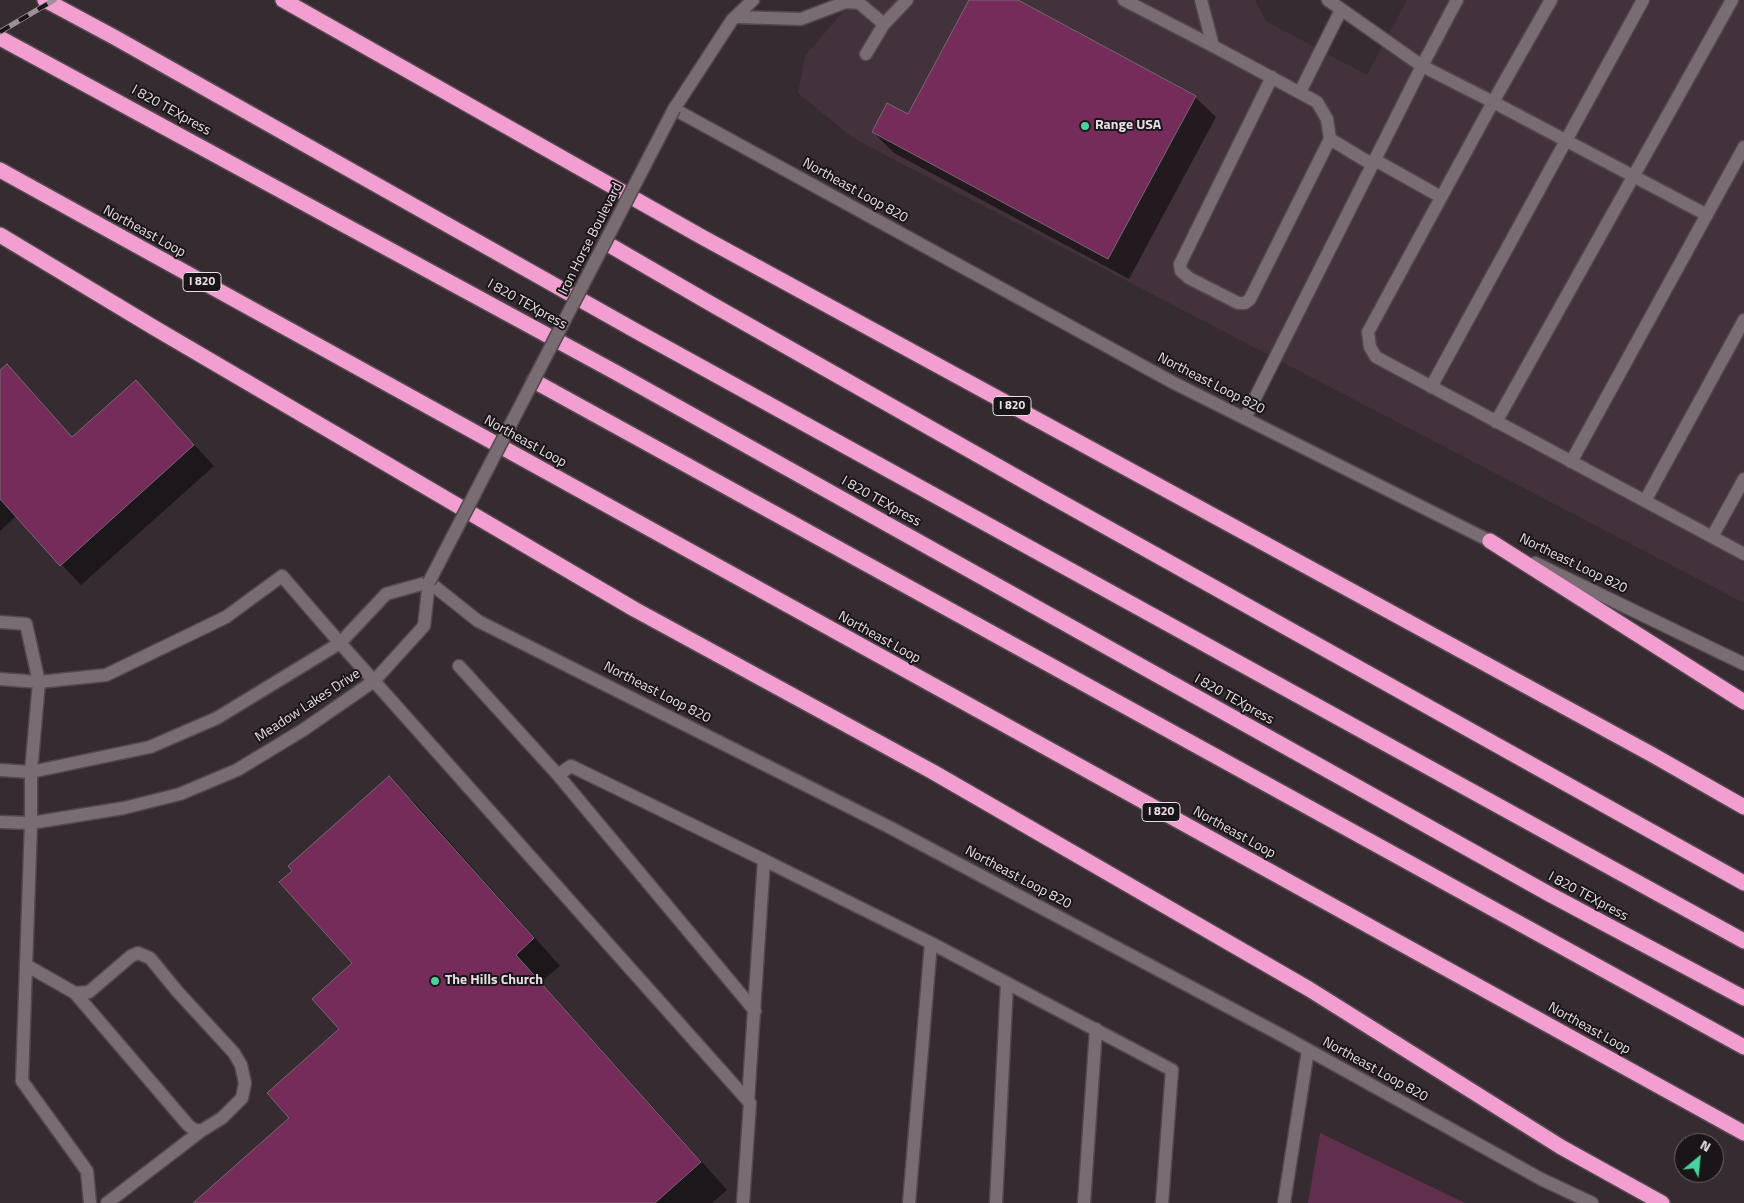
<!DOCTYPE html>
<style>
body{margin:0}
#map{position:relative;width:1744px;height:1203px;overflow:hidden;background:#362b31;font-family:"Titillium Web",sans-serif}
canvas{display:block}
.north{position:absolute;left:1674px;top:1133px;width:50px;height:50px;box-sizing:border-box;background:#1a1518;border:1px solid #6c6669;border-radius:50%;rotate:28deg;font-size:14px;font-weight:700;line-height:20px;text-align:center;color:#e7dfe3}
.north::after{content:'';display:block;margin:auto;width:18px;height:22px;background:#46d49e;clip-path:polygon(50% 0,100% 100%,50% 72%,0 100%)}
</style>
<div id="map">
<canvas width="1744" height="1203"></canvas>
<div class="north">N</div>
</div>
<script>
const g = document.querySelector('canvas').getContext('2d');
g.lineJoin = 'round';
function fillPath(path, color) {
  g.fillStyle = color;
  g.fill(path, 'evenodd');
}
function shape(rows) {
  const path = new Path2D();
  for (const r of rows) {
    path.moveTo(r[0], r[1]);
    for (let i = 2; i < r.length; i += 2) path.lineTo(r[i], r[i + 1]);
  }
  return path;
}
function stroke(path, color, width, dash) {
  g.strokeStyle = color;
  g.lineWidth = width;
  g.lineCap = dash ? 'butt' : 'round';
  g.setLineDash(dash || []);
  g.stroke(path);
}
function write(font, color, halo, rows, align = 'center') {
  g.font = font + ' "Titillium Web",sans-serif';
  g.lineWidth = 4;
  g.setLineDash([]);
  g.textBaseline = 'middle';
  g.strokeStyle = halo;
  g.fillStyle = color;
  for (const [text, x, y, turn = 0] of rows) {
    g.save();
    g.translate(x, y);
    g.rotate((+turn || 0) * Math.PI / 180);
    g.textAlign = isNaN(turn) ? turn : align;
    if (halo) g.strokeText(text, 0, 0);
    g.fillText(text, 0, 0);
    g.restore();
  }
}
fillPath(shape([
 [853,0,1255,0,1266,21,1367,75,1407,0,1744,0,1744,603,853,138,798,93,805,56]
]), '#43323c');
fillPath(shape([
 [1320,1133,1465,1203,1308,1203]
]), '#612f4e');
fillPath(shape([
 [971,0,1015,0,1195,97,1216,117,1129,279,894,153,873,132,908,116],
 [7,366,73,438,136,382,214,466,81,585,16,516,0,531,0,372],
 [389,778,416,804,560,966,541,982,727,1190,712,1203,194,1203,291,1118,340,1029]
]), '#0007');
const building = shape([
 [969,0,1018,0,1196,96,1108,259,872,132,887,103,908,114,969,0],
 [7,364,72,437,136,380,194,445,60,566,0,499,0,370,7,364],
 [389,776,534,938,516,955,701,1162,655,1203,193,1203,289,1118,267,1093,339,1029,312,999,352,963,279,882,292,871,288,866,389,776]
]);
fillPath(building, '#752c5b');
stroke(building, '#74686f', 1);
const lane = shape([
 [1124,0,1213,46],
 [1201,0,1213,46,1317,102,1327,119,1330,139,1373,165],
 [1328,0,1422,66,1457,0],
 [1551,0,1493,102,1707,215],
 [736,17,801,19,846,2,859,3,884,24,907,0],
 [866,54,884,24],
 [1272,77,1180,264,1181,271,1189,278,1238,303,1245,303,1250,299,1330,139],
 [1300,92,1341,10],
 [1375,160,1441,197],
 [1431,387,1643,0],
 [1245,418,1422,66,1493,102,1368,332,1370,347,1376,357,1744,554],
 [1496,422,1732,0],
 [1571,462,1744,147],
 [1645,501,1744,320],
 [1712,537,1744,479],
 [0,622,26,624,39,682,31,772,31,823,22,1081,87,1171,90,1203],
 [459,666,558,775,755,1011],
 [0,679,39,682,106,675,226,617,282,576,340,643,750,1103,743,1203],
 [558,775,571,766,764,860],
 [26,965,75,993,89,992,131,956,138,953,150,958,177,991,234,1053,241,1065,245,1083,242,1098,222,1118,201,1131,193,1129,188,1125,75,993],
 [748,1101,764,860,931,943,1172,1070,1162,1203],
 [107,1203,201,1131],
 [909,1203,931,943],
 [996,1203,1007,983],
 [1084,1203,1096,1029],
 [1284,1203,1308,1050]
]);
const secondary = shape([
 [753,0,732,20,674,109,1172,382,1498,545],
 [1535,563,1744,664],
 [429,582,478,621,891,828,1283,1036,1541,1179,1592,1203],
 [0,770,31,772,150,747,217,718,340,643,386,594,429,582],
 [0,822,31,823,124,808,180,794,237,770,303,730,374,681,424,626,429,582]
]);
const highway = shape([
 [45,0,114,37,636,331,1744,941],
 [283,0,702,237,1651,754,1744,807],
 [0,38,615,372,1549,894,1744,998],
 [0,170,1744,1133],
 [0,235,153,327,634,609,933,772,1309,989,1561,1147,1662,1203],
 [606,243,713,305,1045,493,1744,883],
 [534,381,1744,1047],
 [1490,541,1744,702]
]);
stroke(lane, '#52484e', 15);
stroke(secondary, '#52484e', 15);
stroke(highway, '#52484e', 18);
stroke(lane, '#796c73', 12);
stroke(secondary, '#796c73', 12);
stroke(highway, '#f29ed0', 15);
const rail = shape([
 [0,32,54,0]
]);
stroke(rail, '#9b9297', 5.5);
stroke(rail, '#1a1518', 4, [11]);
const secondaryBridge = shape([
 [429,582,674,109]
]);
stroke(secondaryBridge, '#52484e', 15, []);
stroke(secondaryBridge, '#796c73', 12);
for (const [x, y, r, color] of [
 [1085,126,5,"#46d49e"],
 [435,981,5,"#46d49e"]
]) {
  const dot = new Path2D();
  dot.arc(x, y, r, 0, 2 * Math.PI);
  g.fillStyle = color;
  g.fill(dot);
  stroke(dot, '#1a1518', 2);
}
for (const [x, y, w] of [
 [202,282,38],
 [1012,406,38],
 [1161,812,38]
]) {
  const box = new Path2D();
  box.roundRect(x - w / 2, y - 9.5, w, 19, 4);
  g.fillStyle = '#1a1518';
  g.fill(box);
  stroke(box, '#e7dfe3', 1);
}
write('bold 12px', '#e7dfe3', null, [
 ["I 820",202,282],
 ["I 820",1012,406],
 ["I 820",1161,812]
]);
write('14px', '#e7dfe3', '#1a1518', [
 ["I 820 TEXpress",171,111,29],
 ["Northeast Loop 820",855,191,29],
 ["Northeast Loop",144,232,29],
 ["Iron Horse Boulevard",591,239,-63],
 ["I 820 TEXpress",527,305,29],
 ["Northeast Loop 820",1211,384,27],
 ["Northeast Loop",525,442,29],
 ["I 820 TEXpress",881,502,29],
 ["Northeast Loop 820",1573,564,26],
 ["Northeast Loop",879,638,29],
 ["Northeast Loop 820",657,693,27],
 ["I 820 TEXpress",1234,700,29],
 ["Meadow Lakes Drive",308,706,-33],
 ["Northeast Loop",1234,833,29],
 ["Northeast Loop 820",1018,878,28],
 ["I 820 TEXpress",1588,897,28],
 ["Northeast Loop",1589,1029,29],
 ["Northeast Loop 820",1375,1070,29]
]);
write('bold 14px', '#e7dfe3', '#1a1518', [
 ["Range USA",1095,126],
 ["The Hills Church",445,981]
], 'left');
</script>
